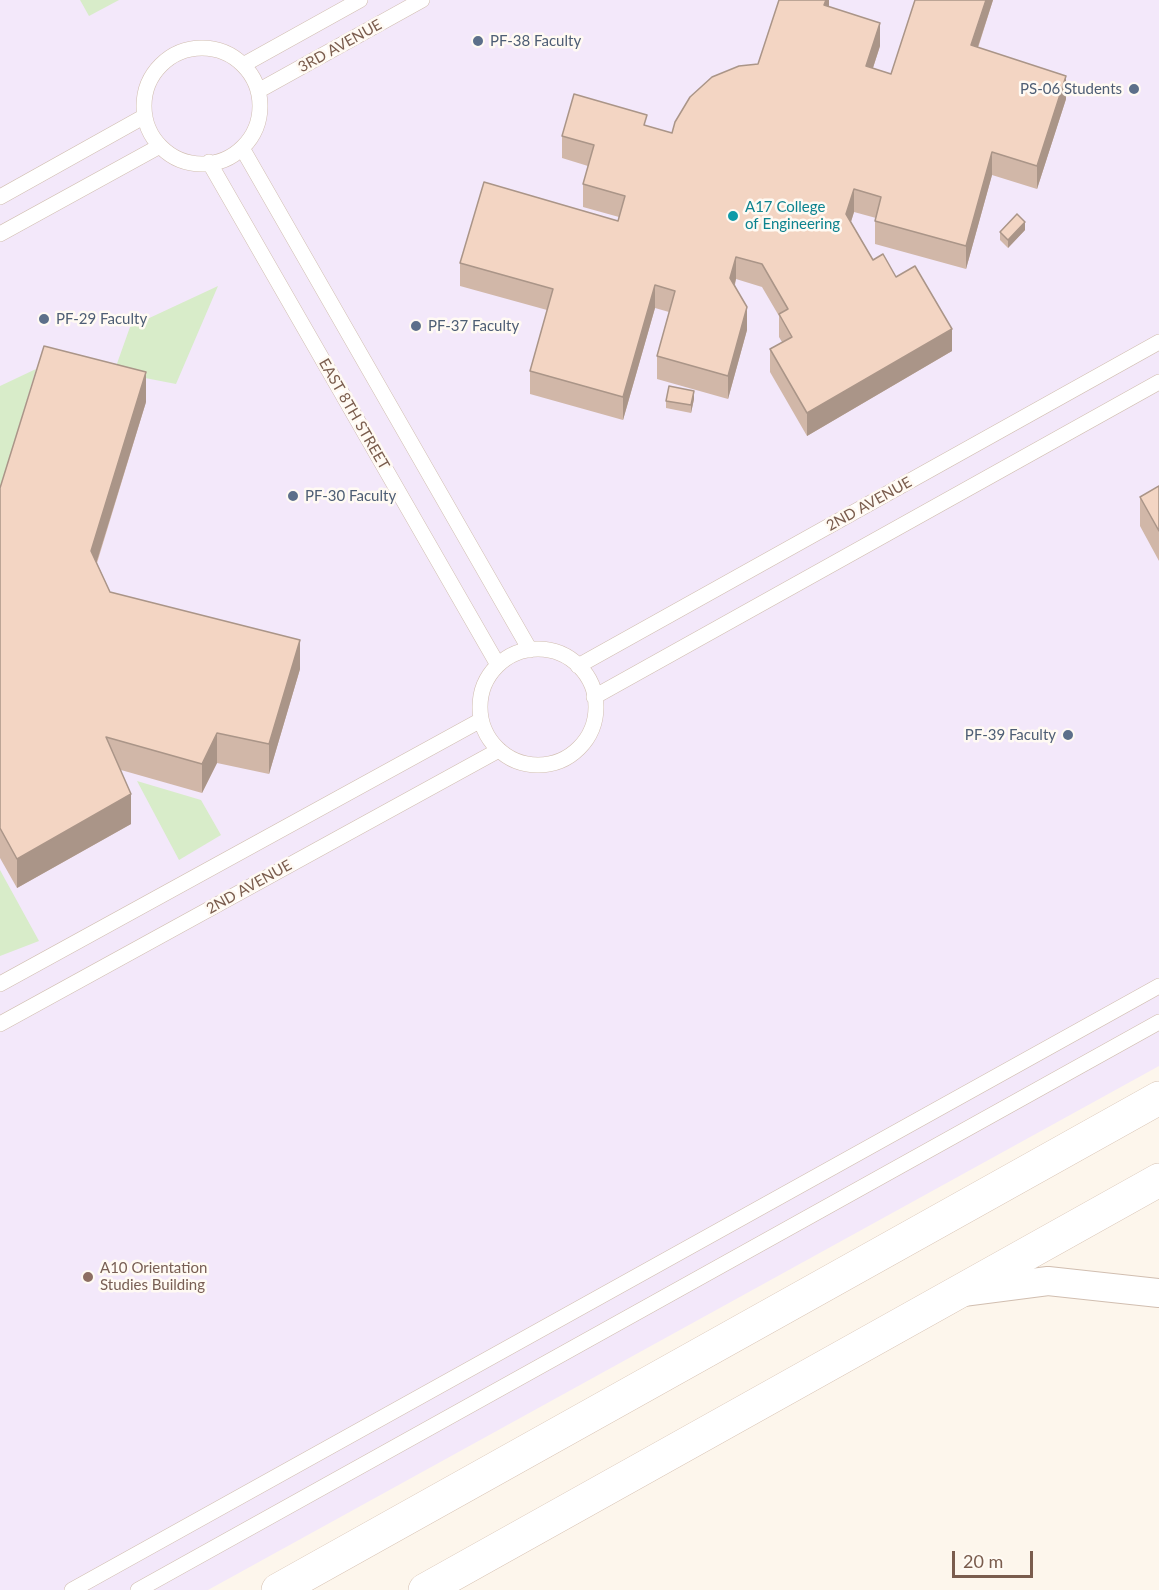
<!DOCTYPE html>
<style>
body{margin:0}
#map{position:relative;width:1159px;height:1590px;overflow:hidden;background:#fdf6ec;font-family:Lato,sans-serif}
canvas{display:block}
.scale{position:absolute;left:952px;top:1551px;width:81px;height:27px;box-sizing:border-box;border:3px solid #7a5c4d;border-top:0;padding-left:8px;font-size:18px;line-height:21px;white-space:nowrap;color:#7a5c4d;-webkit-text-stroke:4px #fffaf3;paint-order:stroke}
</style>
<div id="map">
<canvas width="1159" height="1590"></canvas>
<div class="scale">20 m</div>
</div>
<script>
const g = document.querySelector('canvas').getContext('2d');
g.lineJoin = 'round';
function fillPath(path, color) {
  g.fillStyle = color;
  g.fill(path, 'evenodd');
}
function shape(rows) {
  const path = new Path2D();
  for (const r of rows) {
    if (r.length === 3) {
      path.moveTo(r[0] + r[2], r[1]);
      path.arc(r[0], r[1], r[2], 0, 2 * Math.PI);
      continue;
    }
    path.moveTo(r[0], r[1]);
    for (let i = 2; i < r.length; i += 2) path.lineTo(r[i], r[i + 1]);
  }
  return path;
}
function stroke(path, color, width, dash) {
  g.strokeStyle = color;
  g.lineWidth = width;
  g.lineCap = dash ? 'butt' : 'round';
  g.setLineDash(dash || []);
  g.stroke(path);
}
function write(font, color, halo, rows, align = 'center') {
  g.font = font + ' Lato,sans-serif';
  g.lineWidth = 5;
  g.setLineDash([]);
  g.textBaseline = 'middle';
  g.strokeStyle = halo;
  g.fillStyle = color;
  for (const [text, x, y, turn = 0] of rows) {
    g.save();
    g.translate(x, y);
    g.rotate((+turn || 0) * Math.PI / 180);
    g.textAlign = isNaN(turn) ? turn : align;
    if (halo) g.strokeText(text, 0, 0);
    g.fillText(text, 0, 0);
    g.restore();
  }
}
fillPath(shape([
 [0,0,1159,0,1159,1066,208,1590,0,1590]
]), '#f3e8fa');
fillPath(shape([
 [80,0,119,0,89,16],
 [218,286,176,384,114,372,130,327],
 [36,369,0,490,0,386],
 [137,781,201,800,221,835,179,860],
 [0,870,39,941,0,956]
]), '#d8ecc9');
const service = shape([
 [202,106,58],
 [243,65,360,0],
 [258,91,422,0],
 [242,148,530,650],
 [209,162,498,665],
 [0,197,145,116],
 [0,234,160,146],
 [538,707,58],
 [578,666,1159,342],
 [594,697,1159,382],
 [0,984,481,720],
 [0,1024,499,750],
 [72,1590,1159,986],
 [138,1590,1159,1022]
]);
const minor = shape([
 [963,1292,1048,1281,1159,1293]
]);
const secondary = shape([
 [278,1590,1159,1098],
 [425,1590,1159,1180]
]);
stroke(service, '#d1beb0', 16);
stroke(minor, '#d1beb0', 30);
stroke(secondary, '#d6c0b0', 34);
stroke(service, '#fff', 15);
stroke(minor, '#fff', 28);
stroke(secondary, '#fff', 33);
fillPath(shape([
 [829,0,829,7,880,46,873,68,891,74,915,0,993,0,978,48,1066,99,1037,189,992,175,966,269,875,244,875,221,876,218,854,212,851,222,873,260,896,277,952,351,807,436,770,372,770,349,782,342,779,337,779,316,762,287,736,279,735,285,747,330,728,399,657,379,657,356,669,312,655,308,623,420,530,394,530,371,547,310,460,286,460,263,618,221,619,217,583,207,583,184,588,166,562,158,562,136,647,126,672,133,758,64],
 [1025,230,1008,248,1000,240,1000,232],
 [694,399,691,413,666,408,666,401],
 [146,402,97,563,110,592,300,669,269,774,217,763,202,793,121,770,131,824,17,888,0,858,0,488],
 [1159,486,1159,561,1140,526,1140,497]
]), '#d1b7a8');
fillPath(shape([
 [826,0,829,0,829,13,824,5],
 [986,0,993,0,971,68,971,45],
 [880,23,880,46,866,89,866,66],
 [1066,76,1066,99,1037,189,1037,166],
 [992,152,992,175,966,269,966,246],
 [854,189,854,212,846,237,846,214],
 [1025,222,1025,230,1008,248,1008,240],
 [736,257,736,279,730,300,730,278],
 [655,285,655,308,623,420,623,397],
 [747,307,747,330,728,399,728,376],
 [952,329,952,351,807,436,807,413],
 [146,372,146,402,91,580,91,551],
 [694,391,694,399,691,413,691,405],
 [300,640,300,669,269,774,269,744],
 [217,733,217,763,202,793,202,764],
 [131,794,131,824,17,888,17,859]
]), '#aa9588');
const building = shape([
 [779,0,826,0,824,5,880,23,866,66,891,74,915,0,986,0,971,45,1066,76,1037,166,992,152,966,246,875,221,881,197,854,189,846,214,873,260,883,254,896,277,915,266,952,329,807,413,770,349,792,337,779,314,788,309,762,264,736,257,730,278,747,307,728,376,657,356,675,291,655,285,623,397,530,371,553,289,460,263,484,182,618,221,625,196,583,184,594,145,562,136,574,94,647,115,644,125,672,133,675,122,690,97,712,77,739,66,758,64,779,0],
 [1017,214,1025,222,1008,240,1000,232,1017,214],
 [44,346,146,372,91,551,110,592,300,640,269,744,217,733,202,764,106,737,131,794,17,859,0,828,0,488,44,346],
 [669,386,694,391,691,405,666,401,669,386],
 [1159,486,1159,531,1140,497,1159,486]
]);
fillPath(building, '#f3d5c3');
stroke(building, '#aa9588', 1.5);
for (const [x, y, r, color] of [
 [478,41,6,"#5c6f8a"],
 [1134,89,6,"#5c6f8a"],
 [733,216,6,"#0f9aa8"],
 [44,319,6,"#5c6f8a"],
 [416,326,6,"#5c6f8a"],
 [293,496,6,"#5c6f8a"],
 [1068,735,6,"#5c6f8a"],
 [88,1277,6,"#8d6e63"]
]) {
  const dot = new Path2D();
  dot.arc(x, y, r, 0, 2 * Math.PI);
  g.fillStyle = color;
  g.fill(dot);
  stroke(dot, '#fffaf3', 2);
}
write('15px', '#4e5e75', '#fffaf3', [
 ["PF-38 Faculty",490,41],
 ["PS-06 Students",1122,89,"right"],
 ["PF-29 Faculty",56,319],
 ["PF-37 Faculty",428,326],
 ["PF-30 Faculty",305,496],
 ["PF-39 Faculty",1056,735,"right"]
], 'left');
write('15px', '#7a5c4d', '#fffaf3', [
 ["3RD AVENUE",340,46,-29],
 ["EAST 8TH STREET",354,414,60],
 ["2ND AVENUE",869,504,-29],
 ["2ND AVENUE",249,887,-29]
]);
write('15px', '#0d838f', '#fffaf3', [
 ["A17 College",745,207],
 ["of Engineering",745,224]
], 'left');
write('15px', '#785e54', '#fffaf3', [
 ["A10 Orientation",100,1268],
 ["Studies Building",100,1285]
], 'left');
</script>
